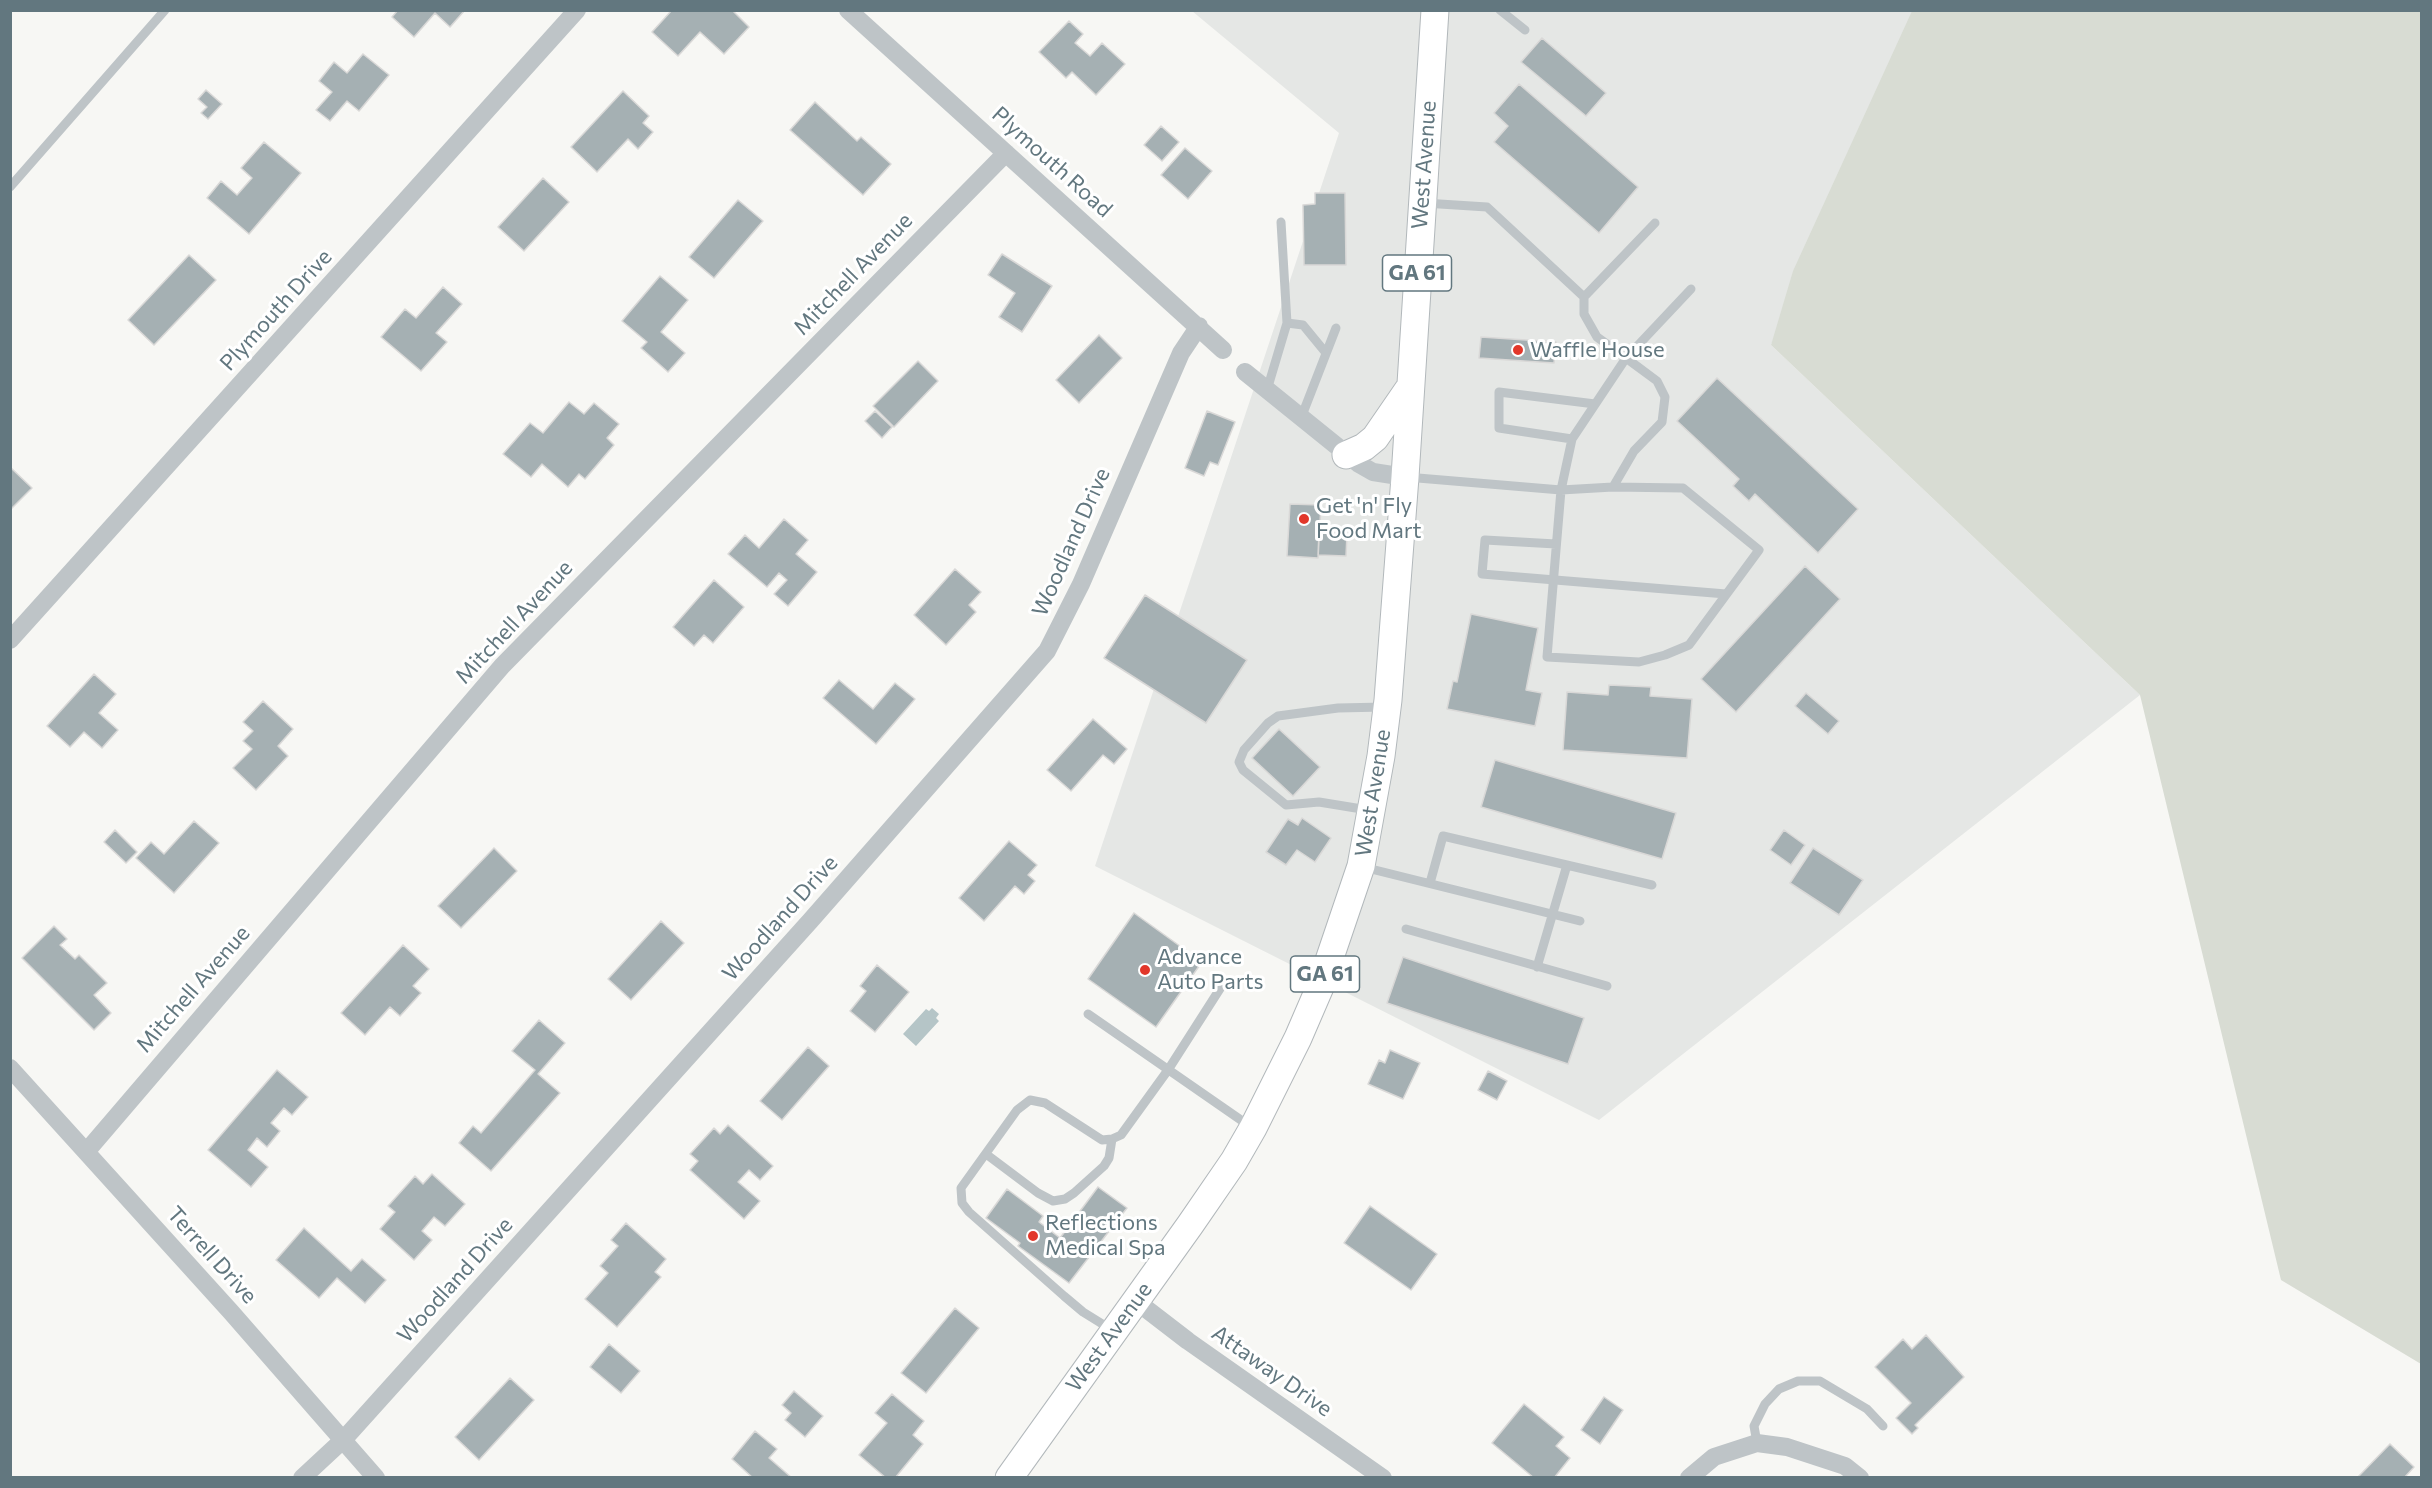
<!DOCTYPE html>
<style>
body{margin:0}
#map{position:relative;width:2432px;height:1488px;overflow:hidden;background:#f7f7f4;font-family:Commissioner,sans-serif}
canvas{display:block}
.frame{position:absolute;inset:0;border:12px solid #62777f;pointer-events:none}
</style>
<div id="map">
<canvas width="2432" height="1488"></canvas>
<div class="frame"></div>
</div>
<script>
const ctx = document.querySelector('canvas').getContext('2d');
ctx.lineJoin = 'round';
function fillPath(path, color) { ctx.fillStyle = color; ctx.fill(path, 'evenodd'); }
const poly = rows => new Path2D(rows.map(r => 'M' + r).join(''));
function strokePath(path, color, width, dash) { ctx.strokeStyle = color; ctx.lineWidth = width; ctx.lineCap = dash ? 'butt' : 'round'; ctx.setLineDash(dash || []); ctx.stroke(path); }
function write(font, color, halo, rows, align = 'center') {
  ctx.font = font + ' Commissioner,sans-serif'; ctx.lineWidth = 6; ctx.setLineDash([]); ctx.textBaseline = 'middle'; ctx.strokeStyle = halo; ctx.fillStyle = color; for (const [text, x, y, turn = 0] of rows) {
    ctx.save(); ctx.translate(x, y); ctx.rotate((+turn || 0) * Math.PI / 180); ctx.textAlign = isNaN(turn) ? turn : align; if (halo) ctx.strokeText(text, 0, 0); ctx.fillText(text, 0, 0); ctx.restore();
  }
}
fillPath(poly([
 [1192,11,1913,11,1771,345,2140,695,1599,1120,1095,866,1339,133]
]), '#e5e7e5');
fillPath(poly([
 [1912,11,2421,11,2421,1364,2281,1280,2140,695,1771,345,1793,271]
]), '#d8dcd3');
fillPath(poly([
 [932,1008,939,1014,936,1018,939,1021,916,1046,903,1034,926,1009,929,1011]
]), '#b5c5c7');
const building = poly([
 [398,10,465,10,450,27,435,13,414,37,392,17,398,10],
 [672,10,732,10,749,27,724,54,700,32,678,56,652,32,672,10],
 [1069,21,1083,34,1075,43,1090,56,1102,43,1125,64,1096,95,1072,72,1066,78,1039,52,1069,21],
 [1542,38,1606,93,1586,116,1521,62,1542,38],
 [363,54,389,75,359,111,347,101,330,121,316,110,332,92,319,81,334,62,347,73,363,54],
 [1519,84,1638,187,1599,233,1494,142,1508,126,1494,113,1519,84],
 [206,90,222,104,208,119,201,113,207,107,198,99,206,90],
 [623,91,649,116,643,123,653,132,638,149,628,139,597,172,571,147,623,91],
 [815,102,857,141,861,137,891,164,863,195,790,130,815,102],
 [1161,126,1179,142,1162,161,1144,145,1161,126],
 [264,142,301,173,249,234,207,198,221,181,237,195,252,178,241,168,264,142],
 [1185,148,1212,171,1188,199,1161,175,1185,148],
 [543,178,569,202,524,251,498,227,543,178],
 [1315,193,1345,193,1346,265,1304,265,1303,205,1315,204,1315,193],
 [738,200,763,221,714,278,689,257,738,200],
 [1002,254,1052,286,1022,332,999,317,1015,293,988,275,1002,254],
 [189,255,216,280,154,345,128,320,189,255],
 [660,276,688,300,661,332,685,353,668,372,641,348,647,342,622,321,660,276],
 [443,287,462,304,436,333,447,342,421,371,381,337,405,309,416,318,443,287],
 [1099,335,1122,358,1079,403,1056,380,1099,335],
 [1481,337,1556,342,1554,363,1479,358,1481,337],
 [918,361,938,381,894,427,873,406,918,361],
 [1717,378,1858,509,1818,553,1755,494,1749,501,1733,486,1739,479,1677,421,1717,378],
 [569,402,584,414,594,403,619,424,607,438,614,445,585,479,579,474,568,487,542,464,531,477,503,454,530,423,543,433,569,402],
 [875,411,892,427,882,438,865,421,875,411],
 [1207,411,1235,422,1218,465,1210,462,1204,476,1185,468,1207,411],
 [10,467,32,488,10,510,10,467],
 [1290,504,1321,505,1318,558,1287,556,1290,504],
 [784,519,808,540,796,554,817,572,788,606,774,594,787,580,779,573,767,587,728,554,745,535,759,548,784,519],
 [1319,533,1347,534,1346,556,1318,555,1319,533],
 [1805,566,1840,599,1736,712,1701,679,1805,566],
 [955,569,981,592,969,605,976,612,946,645,914,615,955,569],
 [714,580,744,607,713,643,704,635,694,646,673,627,714,580],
 [1145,595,1247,660,1206,723,1104,658,1145,595],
 [1471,614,1538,628,1526,690,1542,693,1535,726,1447,709,1453,681,1457,682,1471,614],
 [94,674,116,694,99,713,118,730,102,748,84,732,70,747,47,726,94,674],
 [839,680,873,709,895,683,915,699,876,744,823,698,839,680],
 [1609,685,1651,687,1650,696,1692,699,1687,758,1563,750,1567,692,1608,695,1609,685],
 [1806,693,1839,721,1828,734,1795,706,1806,693],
 [263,701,293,729,278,746,288,756,256,790,233,768,252,749,243,741,253,731,243,722,263,701],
 [1093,719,1127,749,1114,764,1103,755,1071,791,1047,770,1093,719],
 [1279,729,1320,767,1293,796,1252,758,1279,729],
 [1495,760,1676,813,1662,859,1481,807,1495,760],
 [1302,818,1331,838,1315,862,1297,850,1286,865,1266,852,1288,819,1298,825,1302,818],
 [194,821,219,843,174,893,136,858,151,842,164,854,194,821],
 [115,830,137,852,126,863,104,842,115,830],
 [1784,830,1805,845,1791,865,1770,850,1784,830],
 [1009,841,1037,865,1028,875,1035,881,1024,894,1015,886,984,921,959,898,1009,841],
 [494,848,517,871,461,928,438,906,494,848],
 [1813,848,1863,880,1839,915,1790,883,1813,848],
 [1134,913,1202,962,1156,1027,1088,979,1134,913],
 [661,921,684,943,631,1000,608,979,661,921],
 [54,926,67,939,60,945,75,959,79,955,107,983,94,995,111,1013,94,1030,22,958,54,926],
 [403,945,429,969,413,986,421,993,400,1016,390,1007,365,1035,341,1013,403,945],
 [1403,957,1584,1018,1568,1064,1387,1003,1403,957],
 [877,965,909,992,875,1032,850,1011,866,991,860,986,877,965],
 [539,1020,565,1043,538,1074,560,1093,491,1171,459,1143,473,1126,481,1133,535,1070,512,1051,539,1020],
 [808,1047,829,1066,782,1120,760,1101,808,1047],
 [1390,1050,1420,1063,1403,1099,1368,1084,1379,1060,1385,1063,1390,1050],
 [277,1070,308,1097,292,1115,284,1108,271,1123,280,1131,267,1147,257,1138,248,1150,268,1167,251,1187,208,1150,277,1070],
 [1488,1071,1507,1081,1497,1100,1478,1090,1488,1071],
 [728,1125,773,1166,760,1180,749,1170,738,1182,760,1201,744,1219,690,1170,698,1161,690,1154,714,1128,720,1134,728,1125],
 [432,1174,465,1204,445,1226,434,1217,422,1231,432,1240,414,1260,380,1229,395,1212,388,1206,415,1176,423,1184,432,1174],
 [1098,1187,1127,1208,1069,1283,1018,1246,1020,1243,986,1218,1007,1189,1043,1216,1039,1222,1060,1238,1098,1187],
 [1370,1206,1437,1254,1411,1290,1344,1243,1370,1206],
 [626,1223,666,1259,655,1272,661,1277,617,1327,585,1299,608,1273,600,1266,618,1246,611,1240,626,1223],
 [304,1228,351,1271,362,1259,386,1280,365,1303,337,1278,319,1298,276,1260,304,1228],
 [955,1308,979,1328,926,1393,901,1373,955,1308],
 [1926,1335,1964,1377,1915,1425,1918,1428,1912,1434,1896,1418,1911,1403,1875,1367,1903,1339,1912,1349,1926,1335],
 [609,1344,640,1371,621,1393,590,1367,609,1344],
 [510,1378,534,1400,479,1460,455,1437,510,1378],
 [794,1391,823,1416,805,1437,785,1420,791,1413,782,1405,794,1391],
 [892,1394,924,1421,913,1435,923,1444,895,1478,886,1478,859,1455,887,1423,875,1413,892,1394],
 [1604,1397,1623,1410,1600,1444,1581,1430,1604,1397],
 [1524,1404,1564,1437,1556,1446,1570,1458,1554,1478,1534,1478,1492,1443,1524,1404],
 [755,1431,777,1449,769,1458,792,1478,753,1478,732,1459,755,1431],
 [2390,1444,2414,1467,2404,1478,2357,1478,2390,1444]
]);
fillPath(building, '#a5b0b3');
strokePath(building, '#d9d8d7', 1.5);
const primary = poly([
 [1346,455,1364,447,1375,438,1408,390],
 [1009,1478,1190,1225,1234,1161,1253,1128,1298,1038,1320,987,1361,866,1381,756,1388,700,1405,477,1435,10]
]);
strokePath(primary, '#b2b8bb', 29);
strokePath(poly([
 [1500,10,1525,30],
 [10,187,165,10],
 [1424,203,1487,207,1584,297,1584,314,1597,337,1626,358,1657,381,1665,397,1662,422,1634,451,1613,487,1683,488,1759,550,1689,645,1665,655,1639,662,1547,657,1561,490,1572,439,1626,358,1691,289],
 [1584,297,1655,223],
 [1287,323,1303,325,1326,353],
 [1267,390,1287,323,1281,222],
 [1301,418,1336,328],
 [1572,439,1499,428,1499,392,1595,404],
 [1406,477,1561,490,1613,487],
 [1556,544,1485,540,1482,574,1726,594],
 [1368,810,1319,802,1286,805,1243,770,1239,762,1244,750,1268,723,1278,716,1338,708,1384,707],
 [1363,867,1580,921],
 [1430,883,1443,836,1652,885],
 [1406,929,1607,986],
 [1537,967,1567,865],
 [1088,1014,1251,1127],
 [986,1154,1038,1193,1053,1201,1065,1199,1074,1193,1104,1166,1109,1158,1112,1139],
 [1112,1330,1083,1312,1064,1296,969,1212,962,1203,961,1188,1017,1110,1030,1100,1045,1103,1102,1140,1112,1139,1121,1135,1168,1070,1223,984],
 [1757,1443,1754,1426,1765,1404,1779,1389,1798,1381,1820,1381,1867,1409,1883,1426]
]), '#bec4c7', 9);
strokePath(poly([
 [848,10,1223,350],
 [1245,372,1359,464,1373,472,1405,477],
 [10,640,577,10],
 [10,1068,231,1312,376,1478],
 [86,1152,502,666,1006,153],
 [1136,1301,1188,1341,1383,1478],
 [302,1478,344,1439,811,920,1047,651,1081,584,1181,353,1199,326],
 [1689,1478,1714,1457,1757,1443,1787,1447,1845,1466,1860,1478]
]), '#bec4c7', 18);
strokePath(primary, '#fff', 27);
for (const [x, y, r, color] of [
 [1518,350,6,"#e2372a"],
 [1304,519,6,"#e2372a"],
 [1145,970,6,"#e2372a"],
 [1033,1236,6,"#e2372a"]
]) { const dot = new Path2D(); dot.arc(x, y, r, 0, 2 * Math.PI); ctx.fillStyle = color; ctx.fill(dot); strokePath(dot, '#fff', 2); }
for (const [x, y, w] of [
 [1417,273,69],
 [1325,974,69]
]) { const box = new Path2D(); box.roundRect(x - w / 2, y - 18, w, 36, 4.5); ctx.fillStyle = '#fff'; ctx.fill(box); strokePath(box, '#62777f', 1.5); }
write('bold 21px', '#62777f', null, [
 ["GA 61",1417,273],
 ["GA 61",1325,974]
]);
write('22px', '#62777f', '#fff', [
 ["Plymouth Road",1052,162,42],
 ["West Avenue",1424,165,-86],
 ["Mitchell Avenue",853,274,-46],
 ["Plymouth Drive",276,310,-48],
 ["Woodland Drive",1071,542,-66],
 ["Mitchell Avenue",514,622,-47],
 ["West Avenue",1373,793,-81],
 ["Woodland Drive",780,918,-48],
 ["Mitchell Avenue",193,989,-49],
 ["Terrell Drive",212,1255,48],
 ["Woodland Drive",455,1280,-48],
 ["West Avenue",1109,1337,-54],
 ["Attaway Drive",1272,1371,35]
]);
write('22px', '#62777f', '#fff', [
 ["Waffle House",1530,350],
 ["Get 'n' Fly",1316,506],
 ["Food Mart",1316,531],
 ["Advance",1157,957],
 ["Auto Parts",1157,982],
 ["Reflections",1045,1223],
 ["Medical Spa",1045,1248]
], 'left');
</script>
